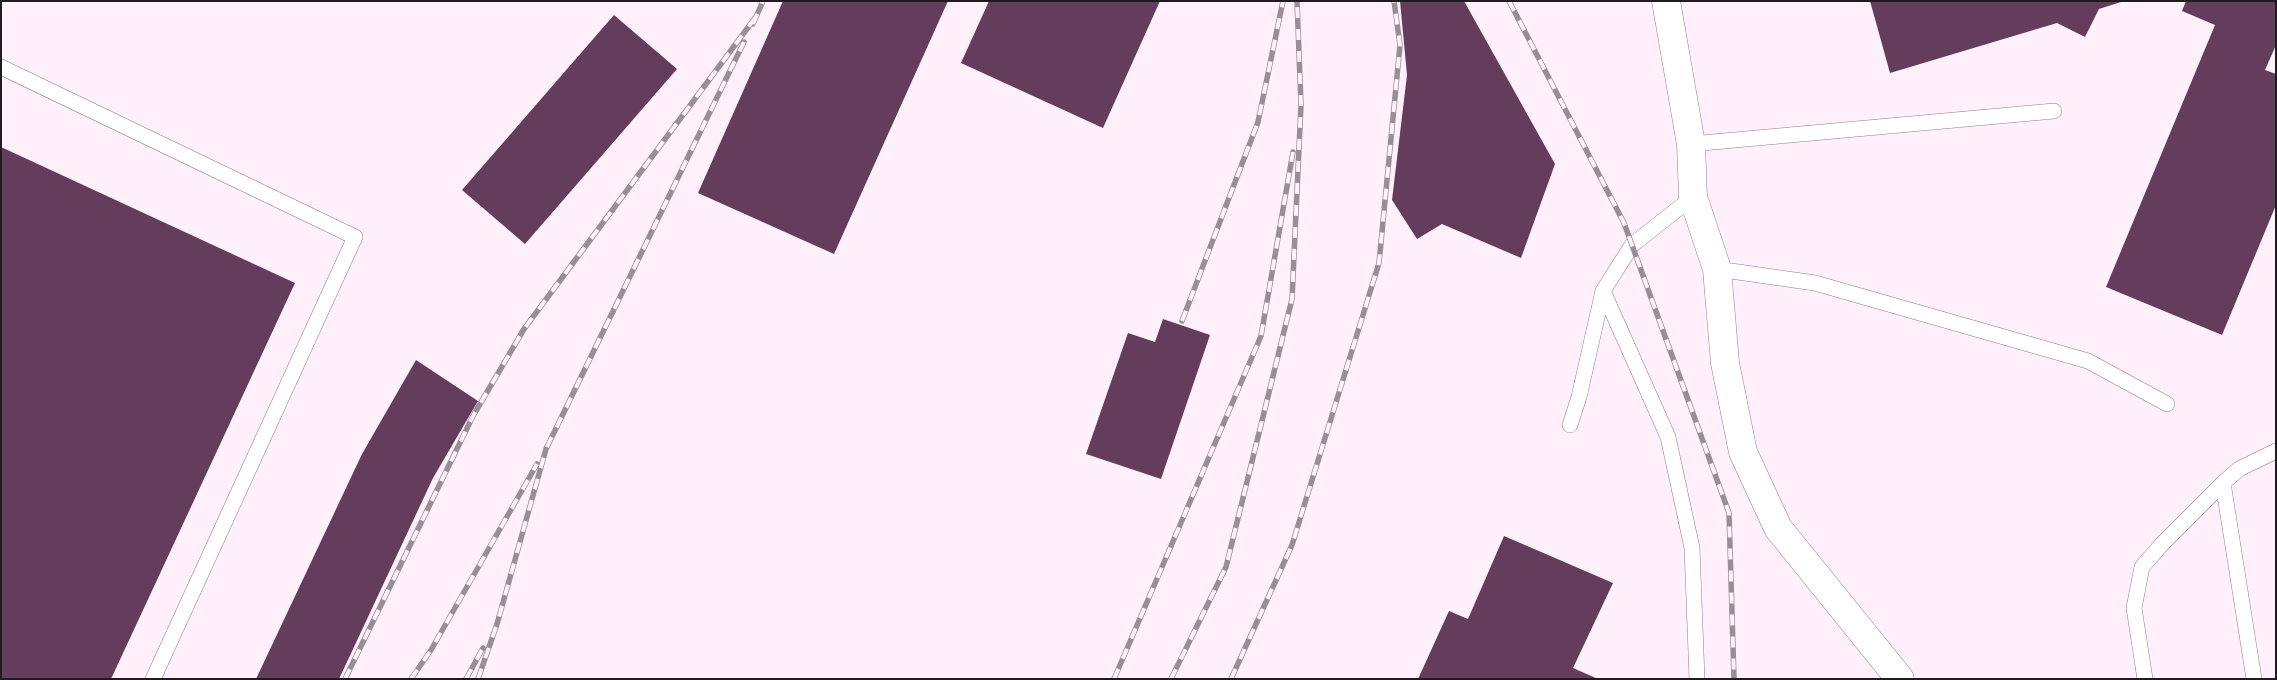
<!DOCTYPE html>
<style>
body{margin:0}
#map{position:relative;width:2277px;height:680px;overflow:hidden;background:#fff0fb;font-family:"Roboto Condensed",sans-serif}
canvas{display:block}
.frame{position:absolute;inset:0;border:2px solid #201b1f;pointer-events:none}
</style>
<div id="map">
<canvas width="2277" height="680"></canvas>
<div class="frame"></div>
</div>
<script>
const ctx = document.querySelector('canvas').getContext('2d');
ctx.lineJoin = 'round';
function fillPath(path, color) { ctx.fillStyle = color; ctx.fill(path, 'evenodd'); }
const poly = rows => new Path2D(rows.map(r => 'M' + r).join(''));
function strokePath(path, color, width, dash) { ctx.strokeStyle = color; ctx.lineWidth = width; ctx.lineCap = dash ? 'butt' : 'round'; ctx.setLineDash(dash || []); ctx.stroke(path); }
fillPath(poly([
 [783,1,948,1,834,254,698,193],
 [989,1,1160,1,1103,128,961,63],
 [1400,1,1464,1,1555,164,1521,258,1442,224,1417,239,1392,200,1407,75],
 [1870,1,2121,1,2121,2,2099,9,2085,37,2057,23,1890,73],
 [2186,1,2276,1,2276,45,2265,70,2276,74,2276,205,2222,335,2106,287,2215,25,2182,11],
 [614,15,677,69,525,244,462,190],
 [1,147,295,283,111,679,1,679],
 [1163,319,1210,335,1161,479,1086,454,1128,333,1155,342],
 [416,360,478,401,433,478,339,679,256,679,362,454],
 [1504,536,1613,583,1573,668,1598,679,1418,679,1449,611,1468,619]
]), '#643d5d');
const service = poly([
 [1,67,355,237,153,679],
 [1691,144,2054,111],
 [1693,197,1632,245,1603,291,1668,437,1692,548,1697,679],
 [1717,269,1815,283,2088,361,2167,404],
 [1570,425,1579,397,1603,291],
 [2145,679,2134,608,2142,567,2162,544,2223,483],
 [2254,679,2223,483,2239,469,2276,451]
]);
const minor = poly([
 [1666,1,1691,144,1693,197,1717,269,1725,363,1743,452,1778,528,1900,679]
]);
strokePath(service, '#8c7f89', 16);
strokePath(minor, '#8c7f89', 29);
strokePath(service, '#fff', 15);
strokePath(minor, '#fff', 28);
const rail = poly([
 [1509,1,1624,223,1729,513,1734,679],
 [753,24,763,1],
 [1182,321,1258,122,1283,1],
 [345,679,473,416,524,329,755,18],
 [411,679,431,650,537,464],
 [466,679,483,648],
 [478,679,497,624,546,449,744,42],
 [1114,679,1261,336,1293,152],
 [1171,679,1226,567,1292,299,1301,105,1297,1],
 [1231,679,1292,545,1379,263,1400,45,1394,1]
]);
strokePath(rail, '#988e95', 5.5);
strokePath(rail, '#fff0fb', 4, [11]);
</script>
